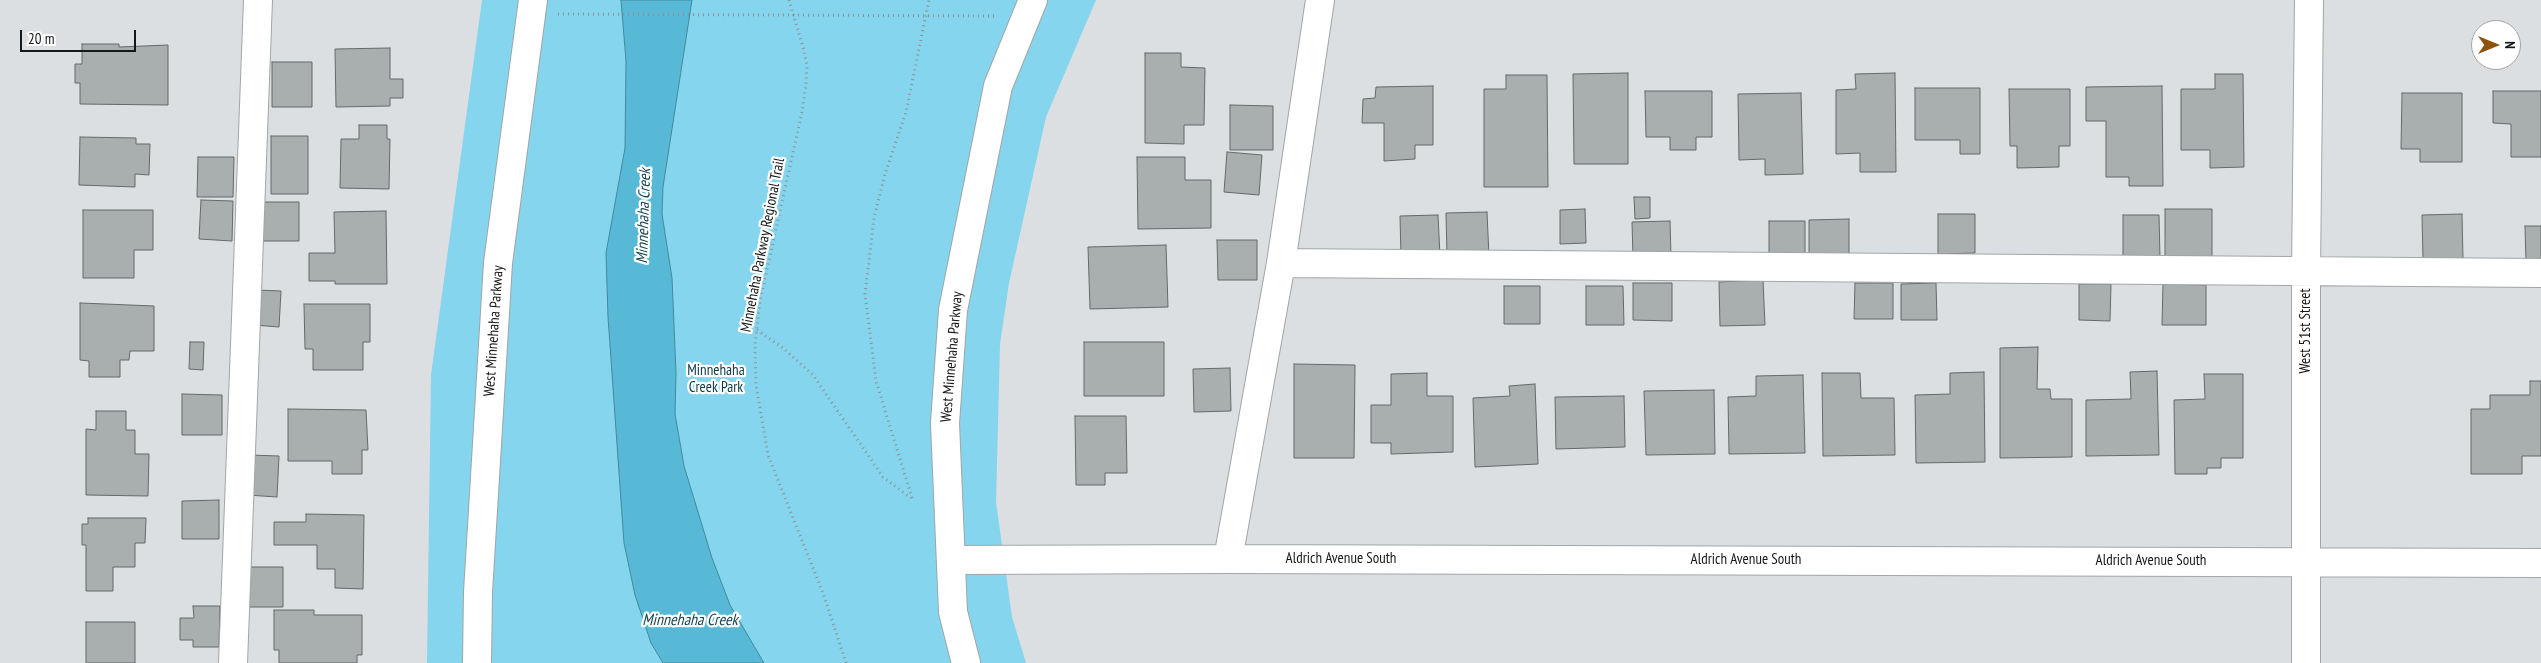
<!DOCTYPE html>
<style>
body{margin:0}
#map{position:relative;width:2541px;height:663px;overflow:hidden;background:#dbdfe1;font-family:"PT Sans Narrow",sans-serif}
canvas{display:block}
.north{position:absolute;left:2471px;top:20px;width:50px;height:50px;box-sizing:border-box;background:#fff;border:1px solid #a2a3a3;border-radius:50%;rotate:90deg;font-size:14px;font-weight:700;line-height:20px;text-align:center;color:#161818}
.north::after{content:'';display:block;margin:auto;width:18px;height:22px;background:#8d530d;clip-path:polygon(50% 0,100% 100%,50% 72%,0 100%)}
.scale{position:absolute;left:20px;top:30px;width:116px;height:22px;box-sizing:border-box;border:2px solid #161818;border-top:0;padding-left:6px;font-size:15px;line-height:18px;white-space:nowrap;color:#161818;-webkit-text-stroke:4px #fff;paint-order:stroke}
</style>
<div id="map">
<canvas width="2541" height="663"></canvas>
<div class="north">N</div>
<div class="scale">20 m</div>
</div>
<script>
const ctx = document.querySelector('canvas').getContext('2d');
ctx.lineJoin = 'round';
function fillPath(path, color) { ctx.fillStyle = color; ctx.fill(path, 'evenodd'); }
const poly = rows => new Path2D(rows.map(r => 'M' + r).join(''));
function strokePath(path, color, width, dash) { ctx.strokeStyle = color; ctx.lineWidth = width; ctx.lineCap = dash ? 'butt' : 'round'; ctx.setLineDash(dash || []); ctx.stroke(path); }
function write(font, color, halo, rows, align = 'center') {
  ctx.font = font + ' "PT Sans Narrow",sans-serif'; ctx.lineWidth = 4.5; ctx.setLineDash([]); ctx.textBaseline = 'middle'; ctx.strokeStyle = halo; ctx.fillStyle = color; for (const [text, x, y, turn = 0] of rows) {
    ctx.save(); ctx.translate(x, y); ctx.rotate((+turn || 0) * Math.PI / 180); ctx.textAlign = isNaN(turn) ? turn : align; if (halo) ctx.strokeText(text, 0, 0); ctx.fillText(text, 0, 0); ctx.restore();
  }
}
fillPath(poly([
 [482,0,1096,0,1046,117,1009,283,1000,344,996,502,1012,617,1026,663,427,663,431,375]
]), '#84d5ed');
const water = poly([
 [621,0,692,0,663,187,662,214,672,278,676,373,675,414,684,466,712,558,730,605,764,663,663,663,651,643,635,595,624,543,608,317,606,253,625,148,626,61,621,0]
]);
fillPath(water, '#57b9d5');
strokePath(water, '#44899c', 1);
const building = poly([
 [82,44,119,44,119,47,168,45,168,105,80,104,80,83,75,83,75,64,82,64,82,44],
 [390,48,390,79,403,79,403,98,390,98,390,106,336,107,335,49,390,48],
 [1145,53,1181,53,1181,67,1205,68,1204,125,1184,125,1184,144,1145,143,1145,53],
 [272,62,312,62,312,107,272,107,272,62],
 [1628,73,1628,164,1574,164,1573,74,1628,73],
 [1895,73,1896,172,1860,172,1860,153,1836,154,1836,90,1856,89,1855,74,1895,73],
 [2215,74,2243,74,2244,167,2210,168,2210,150,2181,150,2181,89,2215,89,2215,74],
 [1506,75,1547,75,1548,187,1484,187,1484,89,1506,89,1506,75],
 [1433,86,1433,145,1415,145,1415,159,1384,161,1384,123,1362,123,1363,99,1375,98,1376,87,1433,86],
 [2162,86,2163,186,2129,186,2129,177,2106,177,2106,121,2086,121,2086,87,2162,86],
 [1915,88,1980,88,1980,154,1960,154,1960,140,1915,140,1915,88],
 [2009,89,2070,89,2070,146,2059,146,2059,167,2017,168,2017,146,2010,146,2009,89],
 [1645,91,1712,91,1712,137,1696,137,1696,150,1670,150,1670,137,1646,137,1645,91],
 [2493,91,2541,91,2541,157,2511,157,2511,124,2493,123,2493,91],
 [1801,93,1803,174,1765,175,1765,159,1739,160,1738,94,1801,93],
 [2402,93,2462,93,2462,162,2420,162,2420,149,2401,149,2402,93],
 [1230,105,1273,106,1273,150,1230,150,1230,105],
 [359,125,387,125,387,139,390,139,389,189,340,188,341,139,359,139,359,125],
 [271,136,308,136,308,194,271,194,271,136],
 [80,137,136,138,136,144,150,144,149,175,135,174,135,187,79,185,80,137],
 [1227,152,1262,155,1259,195,1224,192,1227,152],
 [198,157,234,157,233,197,197,197,198,157],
 [1137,157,1185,157,1185,180,1211,180,1211,228,1138,229,1137,157],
 [1634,197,1650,197,1650,218,1635,219,1634,197],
 [201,200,233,201,232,241,199,239,201,200],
 [261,202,299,202,299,241,261,241,261,202],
 [1585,209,1586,243,1560,244,1560,210,1585,209],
 [2165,209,2212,209,2212,258,2165,258,2165,209],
 [83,210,153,210,153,250,134,250,134,278,83,278,83,210],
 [386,211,387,284,335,284,335,281,309,281,309,253,335,253,334,212,386,211],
 [1487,212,1489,256,1447,257,1446,213,1487,212],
 [1938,214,1975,214,1975,253,1938,254,1938,214],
 [2462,214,2463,259,2423,260,2422,215,2462,214],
 [1438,215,1440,256,1401,257,1400,216,1438,215],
 [2123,215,2159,215,2160,258,2123,258,2123,215],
 [1849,219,1849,258,1809,258,1809,220,1849,219],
 [1670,221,1671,257,1633,258,1632,222,1670,221],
 [1769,221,1805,221,1805,257,1769,258,1769,221],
 [2525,226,2541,226,2541,263,2526,263,2525,226],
 [1217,240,1257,240,1257,280,1218,280,1217,240],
 [1166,245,1168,307,1090,309,1088,247,1166,245],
 [1763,280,1765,325,1720,326,1719,282,1763,280],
 [1633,283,1672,283,1672,321,1633,320,1633,283],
 [1855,283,1893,283,1893,319,1854,319,1855,283],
 [1936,283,1937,320,1901,320,1901,284,1936,283],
 [2079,284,2111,284,2110,321,2079,320,2079,284],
 [2163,284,2206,285,2206,325,2162,325,2163,284],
 [1504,286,1540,286,1540,324,1504,324,1504,286],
 [1586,286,1623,286,1624,325,1586,325,1586,286],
 [256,290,281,291,279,327,254,325,256,290],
 [80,303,154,306,154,351,130,351,129,360,120,360,120,377,89,377,89,361,80,360,80,303],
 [304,304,370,304,370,342,363,342,363,370,313,370,313,349,305,349,304,304],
 [190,342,204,342,203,370,189,369,190,342],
 [1084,342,1164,342,1164,396,1084,396,1084,342],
 [2038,347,2037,389,2050,389,2051,399,2072,399,2072,457,2000,458,2000,348,2038,347],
 [1294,364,1355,365,1354,458,1294,458,1294,364],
 [1230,368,1231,411,1194,412,1193,369,1230,368],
 [2157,371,2159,455,2086,456,2086,400,2131,399,2130,372,2157,371],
 [1984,372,1985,462,1916,463,1915,395,1950,394,1950,373,1984,372],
 [1427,373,1427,396,1453,396,1453,452,1391,454,1391,443,1371,443,1371,405,1391,405,1391,374,1427,373],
 [1822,373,1860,373,1861,398,1894,398,1895,455,1823,456,1822,373],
 [2204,374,2243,374,2243,458,2221,458,2221,468,2207,468,2207,474,2175,474,2174,400,2205,399,2204,374],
 [1803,375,1805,453,1729,454,1728,397,1756,396,1756,376,1803,375],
 [2530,381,2541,381,2541,456,2522,456,2522,474,2471,474,2471,409,2490,409,2490,395,2530,395,2530,381],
 [1535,384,1538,464,1475,467,1473,398,1510,396,1509,386,1535,384],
 [1714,390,1715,454,1646,455,1644,391,1714,390],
 [182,394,222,395,222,435,182,435,182,394],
 [1624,396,1625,447,1556,449,1555,397,1624,396],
 [288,409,366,410,368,450,362,450,362,474,332,474,332,461,288,461,288,409],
 [96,411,126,411,126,430,135,430,135,454,149,454,148,496,86,495,86,429,96,430,96,411],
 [1075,416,1126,416,1127,473,1105,473,1105,485,1076,485,1075,416],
 [249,455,279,456,277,497,247,495,249,455],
 [219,500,219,539,182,539,182,501,219,500],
 [306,514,364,515,363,589,335,588,335,569,317,569,317,545,274,545,274,522,306,522,306,514],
 [88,518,146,518,145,543,135,543,135,567,113,567,113,591,86,591,86,545,82,545,82,524,88,524,88,518],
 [246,567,283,567,283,607,246,607,246,567],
 [193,606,220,606,219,647,193,647,193,640,180,640,180,618,194,618,193,606],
 [274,610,314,610,314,615,362,615,362,655,357,655,357,663,279,663,279,650,274,650,274,610],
 [86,622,135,622,135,663,86,663,86,622]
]);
fillPath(building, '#a9aeaf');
strokePath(building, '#65696a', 1);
const minor = poly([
 [1281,263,2541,273],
 [1228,559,1281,263,1320,0],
 [951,560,1228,559,2541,563],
 [233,663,258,0],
 [477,663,478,592,498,263,533,0],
 [966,663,953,612,945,423,953,310,998,86,1033,0],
 [2306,663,2306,272,2309,0]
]);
strokePath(minor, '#a1a6a7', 30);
strokePath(poly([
 [789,0,803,47,807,65,806,85,802,112,760,301,755,344,756,385,768,455,823,593,846,663],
 [757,330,783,348,813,375,883,477,911,498],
 [912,498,876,381,865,294,874,218,885,174,906,112,929,0]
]), '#8e9293', 3, [1, 4]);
strokePath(minor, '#fff', 28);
strokePath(poly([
 [558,14,997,16]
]), '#8e9293', 3, [1, 4]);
write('15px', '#161818', '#fff', [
 ["Minnehaha Parkway Regional Trail",763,245,-79],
 ["West Minnehaha Parkway",494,331,-86],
 ["West 51st Street",2306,331,-90],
 ["West Minnehaha Parkway",952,357,-85],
 ["Aldrich Avenue South",1341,559],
 ["Aldrich Avenue South",1746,560],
 ["Aldrich Avenue South",2151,561]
]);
write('15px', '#0c3a46', '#fff', [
 ["Minnehaha",716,371],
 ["Creek Park",716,388]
]);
write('italic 16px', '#1a4652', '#fff', [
 ["Minnehaha Creek",644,216,-88],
 ["Minnehaha Creek",690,620]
]);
</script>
